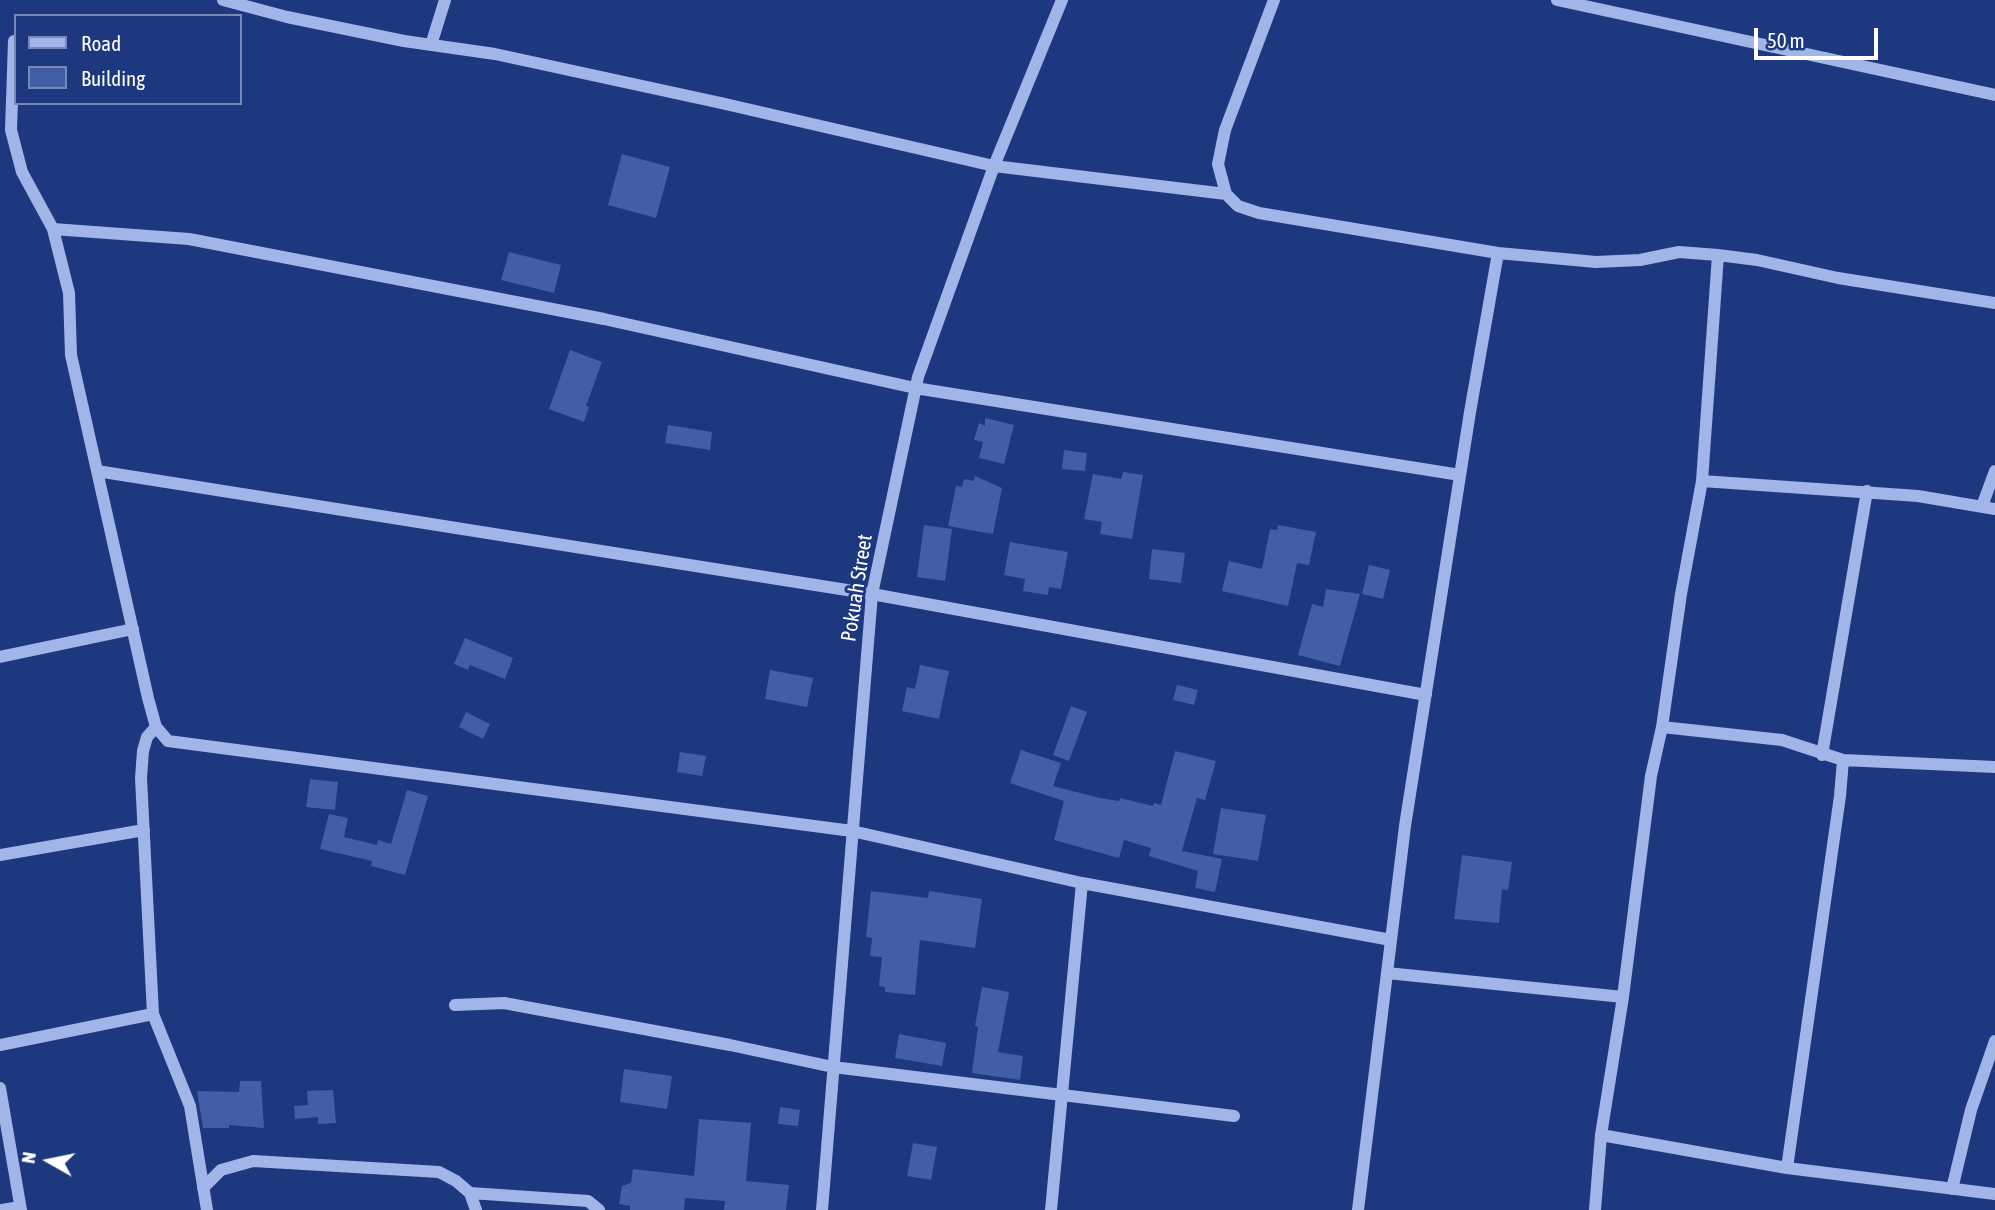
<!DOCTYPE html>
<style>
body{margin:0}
#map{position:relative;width:1995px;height:1210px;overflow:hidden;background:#1d387f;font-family:"Asap Condensed",sans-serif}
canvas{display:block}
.legend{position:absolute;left:14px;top:14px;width:228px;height:91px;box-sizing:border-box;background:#1d387f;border:2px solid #7788b2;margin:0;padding:9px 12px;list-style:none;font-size:21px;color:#fff}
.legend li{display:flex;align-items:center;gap:14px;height:35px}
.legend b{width:35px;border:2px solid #7788b2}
.north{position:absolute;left:14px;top:1126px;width:70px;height:70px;-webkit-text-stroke:5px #1d387f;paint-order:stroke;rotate:279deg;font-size:19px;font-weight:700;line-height:28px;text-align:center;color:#fff}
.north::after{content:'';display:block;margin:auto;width:24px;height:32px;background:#fff;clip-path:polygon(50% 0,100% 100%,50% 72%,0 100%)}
.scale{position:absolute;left:1754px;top:28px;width:124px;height:32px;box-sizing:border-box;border:4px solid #fff;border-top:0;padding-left:9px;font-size:21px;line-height:24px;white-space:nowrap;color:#fff;-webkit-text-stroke:5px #1d387f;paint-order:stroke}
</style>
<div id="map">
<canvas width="1995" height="1210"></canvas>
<ul class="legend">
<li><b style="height:9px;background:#a1b5e9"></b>Road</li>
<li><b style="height:19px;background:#415ea7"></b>Building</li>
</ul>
<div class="north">N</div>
<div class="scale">50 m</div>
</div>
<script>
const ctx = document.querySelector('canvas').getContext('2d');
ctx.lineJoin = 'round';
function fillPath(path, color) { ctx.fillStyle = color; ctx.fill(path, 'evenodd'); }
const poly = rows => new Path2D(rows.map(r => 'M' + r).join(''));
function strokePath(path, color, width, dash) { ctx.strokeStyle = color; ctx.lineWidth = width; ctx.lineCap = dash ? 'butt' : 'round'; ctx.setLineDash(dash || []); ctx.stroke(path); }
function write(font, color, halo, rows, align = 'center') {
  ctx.font = font + ' "Asap Condensed",sans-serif'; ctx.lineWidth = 6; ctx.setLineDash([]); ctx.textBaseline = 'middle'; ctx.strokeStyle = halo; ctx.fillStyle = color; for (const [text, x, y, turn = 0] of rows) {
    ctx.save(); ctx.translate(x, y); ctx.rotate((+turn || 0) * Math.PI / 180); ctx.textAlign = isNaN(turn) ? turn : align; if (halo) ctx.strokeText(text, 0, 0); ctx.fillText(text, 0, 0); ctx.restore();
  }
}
fillPath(poly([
 [622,154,670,167,656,218,608,205],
 [509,252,561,265,554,293,501,280],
 [570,350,602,362,586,406,589,407,584,422,549,409],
 [985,418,1014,425,1004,464,979,458,983,442,974,440,979,423,985,426],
 [668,425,712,432,710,450,665,443],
 [1064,450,1087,453,1085,471,1062,469],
 [1123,472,1143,475,1132,539,1100,534,1102,522,1084,519,1093,474,1121,479],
 [975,476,1002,488,993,534,948,526,956,486,962,487,964,479,974,481],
 [924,525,952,529,945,581,917,577],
 [1278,525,1316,532,1309,565,1297,563,1288,606,1222,591,1229,561,1262,569,1270,529,1277,530],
 [1010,542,1068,552,1061,589,1049,587,1048,595,1023,591,1025,579,1004,575],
 [1152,549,1185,553,1181,583,1149,579],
 [1369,565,1390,570,1383,599,1362,594],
 [1326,589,1360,594,1340,666,1298,655,1312,604,1323,607],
 [465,638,513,658,505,679,470,665,468,670,454,664],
 [920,665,949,671,939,719,902,711,907,687,915,689],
 [770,670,813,678,807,707,765,699],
 [1177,685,1198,690,1194,705,1173,700],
 [1071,706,1087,712,1069,761,1053,755],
 [466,712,490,724,483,739,459,727],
 [1021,750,1061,763,1053,786,1100,798,1119,801,1120,798,1153,806,1154,803,1161,805,1175,751,1216,761,1205,800,1197,798,1182,851,1222,859,1215,892,1195,888,1198,871,1149,856,1151,848,1124,840,1119,858,1054,840,1064,801,1010,783],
 [680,752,706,756,702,776,677,772],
 [310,779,338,782,335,810,306,807],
 [407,790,428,796,405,875,371,866,372,861,320,849,329,814,348,818,344,837,377,845,378,840,391,844],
 [1221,808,1266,815,1258,861,1213,854],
 [1462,855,1512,862,1508,890,1502,889,1499,923,1454,919],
 [871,891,928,898,929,891,982,899,975,948,920,940,915,995,885,992,885,987,879,986,882,957,870,956,872,938,866,937],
 [982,987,1009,992,998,1052,1023,1056,1020,1080,972,1073,978,1027,975,1026],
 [899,1034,946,1043,942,1066,895,1058],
 [624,1069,672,1076,667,1109,620,1102],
 [240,1081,261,1081,264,1128,229,1125,229,1128,203,1128,197,1091,239,1092],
 [333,1090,336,1123,318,1124,318,1117,295,1119,294,1106,308,1105,307,1091],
 [780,1107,800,1110,798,1126,778,1124],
 [699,1119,751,1123,746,1181,789,1185,786,1210,724,1210,725,1201,685,1198,684,1210,630,1210,630,1206,619,1204,622,1186,631,1183,633,1169,694,1176],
 [913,1143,937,1147,931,1180,907,1176]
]), '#415ea7');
strokePath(poly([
 [223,0,287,17,404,41,495,54,721,103,994,166,1226,194],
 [1274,0,1225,130,1218,164,1226,194,1238,206,1259,213,1498,253,1596,262,1640,260,1679,252,1718,255,1757,260,1838,278,1995,303],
 [1557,0,1995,95],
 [14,41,11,130,22,172,53,229,69,293,71,355,148,698,156,727,168,741,852,831,1082,883,1391,940],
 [431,45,445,0],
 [53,229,189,239,604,319,915,388,1460,475],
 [97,471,872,594,1426,695],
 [1702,481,1918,496,1995,509],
 [1982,506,1995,471],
 [0,657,133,629],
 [156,727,147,737,143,751,141,778,153,1014,190,1106,207,1210],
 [1662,727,1782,740,1843,760,1840,796,1787,1168],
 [1822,755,1867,491],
 [1843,760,1995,767],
 [0,855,144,830],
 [1387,973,1623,997],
 [455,1005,504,1003,730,1045,833,1067,1234,1116],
 [0,1045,153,1014],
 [0,1088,21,1210],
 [1601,1135,1787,1168,1995,1194],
 [203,1188,221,1170,253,1161,439,1172,456,1181,470,1193,476,1210],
 [1952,1189,1971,1110,1995,1041],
 [470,1193,588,1201,599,1210],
 [2,1210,20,1207],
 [822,1210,872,594,918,377,994,166,1062,0],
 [1051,1210,1082,883],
 [1358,1210,1405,826,1470,412,1498,253],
 [1595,1210,1601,1135,1623,997,1651,776,1662,727,1681,594,1702,481,1718,255]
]), '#a1b5e9', 12);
write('21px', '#fff', '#1d387f', [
 ["Pokuah Street",857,588,-81]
]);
</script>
